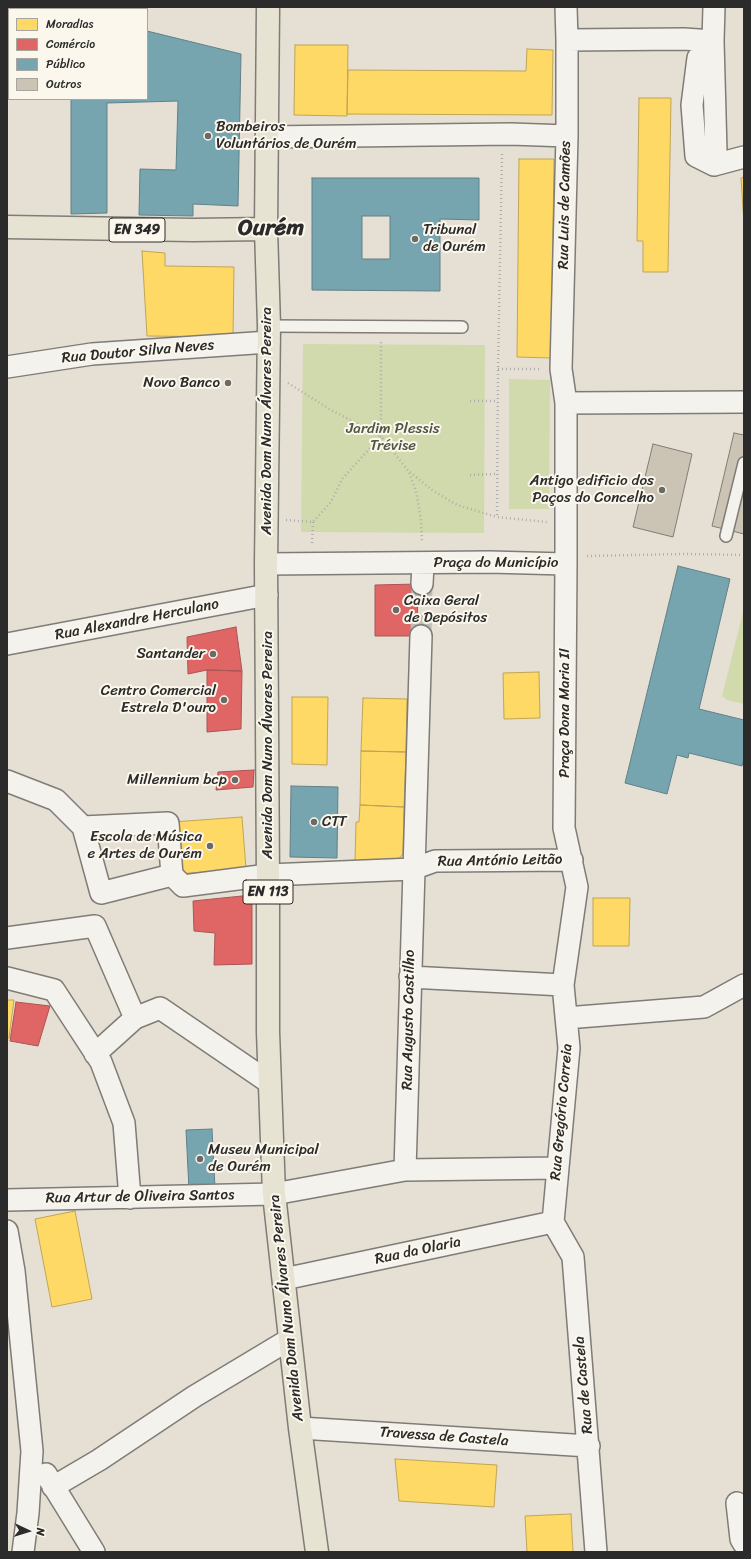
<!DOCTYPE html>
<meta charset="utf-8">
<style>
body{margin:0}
#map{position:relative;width:751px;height:1559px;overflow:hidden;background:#e6e0d4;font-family:Sriracha,sans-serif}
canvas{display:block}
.frame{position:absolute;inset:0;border:8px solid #2b2b2b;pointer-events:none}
.legend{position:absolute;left:8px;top:8px;width:140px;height:92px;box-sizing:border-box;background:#fbf7ec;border:1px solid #a8a59f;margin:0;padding:5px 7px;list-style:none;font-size:12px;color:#2b2b2b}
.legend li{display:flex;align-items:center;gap:8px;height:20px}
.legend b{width:20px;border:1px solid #a8a59f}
.north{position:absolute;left:8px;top:1511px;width:40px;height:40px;-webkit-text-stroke:3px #fbf7ec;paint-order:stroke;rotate:94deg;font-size:11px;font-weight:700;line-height:16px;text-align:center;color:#2b2b2b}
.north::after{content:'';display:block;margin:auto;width:14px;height:18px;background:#2b2b2b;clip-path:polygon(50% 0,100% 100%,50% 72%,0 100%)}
</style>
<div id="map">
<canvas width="751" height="1559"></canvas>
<div class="frame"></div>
<ul class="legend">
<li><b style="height:11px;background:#ffd966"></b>Moradias</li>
<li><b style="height:11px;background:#e06666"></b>Comércio</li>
<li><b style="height:11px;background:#76a5af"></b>Público</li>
<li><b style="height:11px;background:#cbc4b5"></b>Outros</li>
</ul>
<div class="north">N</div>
</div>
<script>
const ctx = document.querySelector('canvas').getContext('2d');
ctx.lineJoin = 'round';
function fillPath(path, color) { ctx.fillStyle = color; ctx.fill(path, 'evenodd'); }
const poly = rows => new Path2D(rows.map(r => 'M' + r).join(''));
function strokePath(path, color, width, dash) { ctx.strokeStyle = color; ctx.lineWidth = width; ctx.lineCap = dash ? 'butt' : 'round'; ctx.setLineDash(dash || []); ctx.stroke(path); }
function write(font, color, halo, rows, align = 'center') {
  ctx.font = font + ' Sriracha,sans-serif'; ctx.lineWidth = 4; ctx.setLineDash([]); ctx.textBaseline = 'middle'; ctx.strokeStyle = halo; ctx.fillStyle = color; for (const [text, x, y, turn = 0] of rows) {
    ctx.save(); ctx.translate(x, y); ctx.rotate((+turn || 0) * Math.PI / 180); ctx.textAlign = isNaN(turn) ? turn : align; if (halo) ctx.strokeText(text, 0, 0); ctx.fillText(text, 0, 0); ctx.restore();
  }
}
fillPath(poly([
 [303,344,485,345,484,533,301,532],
 [509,379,550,380,549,509,509,509],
 [744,608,744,704,727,700,722,696]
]), '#d1daac');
const homes = poly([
 [295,45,348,45,347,116,294,115,295,45],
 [527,49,553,50,552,115,347,114,348,70,526,71,527,49],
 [639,98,671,98,668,272,643,272,643,241,637,241,639,98],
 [519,159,554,159,551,358,517,357,519,159],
 [744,177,744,224,741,178,744,177],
 [142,251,165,253,165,266,234,267,233,337,147,336,142,251],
 [539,672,540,718,504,719,503,673,539,672],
 [292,697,328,697,327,765,292,764,292,697],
 [363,698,407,699,406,752,361,751,363,698],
 [361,751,406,752,404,807,360,805,361,751],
 [360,805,404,807,403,854,395,863,355,861,356,822,359,822,360,805],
 [242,817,246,869,177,874,173,822,242,817],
 [593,898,630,898,629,946,593,946,593,898],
 [7,1000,14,1000,9,1038,7,1038,7,1000],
 [75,1211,92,1299,52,1307,35,1219,75,1211],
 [395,1459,497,1465,494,1507,399,1501,395,1459],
 [571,1514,573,1552,527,1552,525,1516,571,1514]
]);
fillPath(homes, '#ffd966');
strokePath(homes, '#bfa554', 1);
const shops = poly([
 [418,584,417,636,375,636,375,585,418,584],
 [236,627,242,671,207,670,188,674,187,637,236,627],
 [207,670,242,671,241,729,207,732,207,670],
 [254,770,253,787,216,790,218,772,254,770],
 [252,895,252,964,214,965,215,933,194,931,193,901,252,895],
 [16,1002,50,1006,38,1046,10,1041,16,1002]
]);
fillPath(shops, '#e06666');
strokePath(shops, '#aa5454', 1);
const public = poly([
 [147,31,241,54,238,206,193,204,193,216,139,215,140,169,176,170,178,101,107,103,107,213,71,214,71,99,147,99,147,31],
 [312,178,479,178,479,220,440,219,440,291,312,290,312,178],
 [362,216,390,216,390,259,362,259,362,216],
 [678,566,730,579,699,709,744,720,744,758,742,766,689,753,688,758,677,755,667,794,625,783,678,566],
 [291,786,338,787,337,858,290,857,291,786],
 [212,1129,215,1188,189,1190,186,1130,212,1129]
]);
fillPath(public, '#76a5af');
strokePath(public, '#608087', 1);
const building = poly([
 [734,433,744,435,744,534,712,526,734,433],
 [653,444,692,454,673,537,633,527,653,444]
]);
fillPath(building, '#cbc4b5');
strokePath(building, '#7f7c77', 1);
strokePath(poly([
 [421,636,422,584]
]), '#c1bcb2', 21, [21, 10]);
const lane = poly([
 [269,326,462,327],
 [726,536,744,463]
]);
const street = poly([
 [567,40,684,39,713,41],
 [713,41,698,58,692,105,696,156,714,165],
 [267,137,511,134,567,136],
 [714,165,716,152,713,41,714,7],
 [714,165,744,157],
 [7,367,92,354,269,342],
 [566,403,744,402],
 [266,564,489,562,566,564,566,403,561,369,567,136,567,40,566,7],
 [422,584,423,564],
 [7,644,267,595],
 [7,781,56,800,83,827,101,893,172,875],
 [83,827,168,823,172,875],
 [172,875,183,886,268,875,413,869,435,861,572,860],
 [7,938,95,926,135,1018,95,1054],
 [410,977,563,985],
 [7,978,54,990,101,1062,124,1123,130,1198],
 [135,1018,160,1008,270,1083],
 [566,1018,704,1007,744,985],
 [405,1170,421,636],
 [7,1200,274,1194,405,1170,558,1168],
 [553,1222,569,1048,563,985,577,887,564,828,566,564],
 [553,1222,573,1257,596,1552],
 [7,1231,14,1271,32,1451,28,1513,23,1552],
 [284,1279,553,1222],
 [300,1428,589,1446],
 [46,1474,94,1552],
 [53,1487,99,1460,195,1396,290,1339],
 [737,1503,741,1539,744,1544]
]);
const primary = poly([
 [268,7,266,229,269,326,266,564,268,882,268,1032,274,1194,300,1428,317,1552],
 [7,227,193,230,266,229]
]);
strokePath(lane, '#7f7c77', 14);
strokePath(street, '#7f7c77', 24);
strokePath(primary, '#7f7c77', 25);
strokePath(poly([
 [502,154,498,369,497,517,547,522],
 [498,369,541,369],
 [288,383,331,410,381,436,381,342],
 [470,401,498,401],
 [410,472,432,490,457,505,497,517],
 [470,475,497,474],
 [286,520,313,522,331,502,342,479,381,436,409,472,416,491,421,520,422,543],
 [312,543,313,522],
 [587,556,685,554,744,555]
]), '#afadaa', 2.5, [1, 3]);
strokePath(lane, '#f4f2ed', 11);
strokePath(street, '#f4f2ed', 21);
strokePath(primary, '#e7e3d3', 22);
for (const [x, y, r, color] of [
 [208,136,4,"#6c6a66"],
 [415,239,4,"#6c6a66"],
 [228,383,4,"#6c6a66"],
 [662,490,4,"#6c6a66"],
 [396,610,4,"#6c6a66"],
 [213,654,4,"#6c6a66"],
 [224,700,4,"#6c6a66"],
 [235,780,4,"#6c6a66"],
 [314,822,4,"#6c6a66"],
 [210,846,4,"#6c6a66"],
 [200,1159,4,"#6c6a66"]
]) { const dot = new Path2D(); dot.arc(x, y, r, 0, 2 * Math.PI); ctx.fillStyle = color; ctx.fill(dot); strokePath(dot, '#fbf7ec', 1.5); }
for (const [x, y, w] of [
 [137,230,56],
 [268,892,50]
]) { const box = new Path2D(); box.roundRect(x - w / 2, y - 12, w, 24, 3); ctx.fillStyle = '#fbf7ec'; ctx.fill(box); strokePath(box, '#2b2b2b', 1); }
write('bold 14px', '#2b2b2b', null, [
 ["EN 349",137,230],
 ["EN 113",268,892]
]);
write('15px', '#2b2b2b', '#fbf7ec', [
 ["Bombeiros",216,127,"left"],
 ["Voluntários de Ourém",216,144,"left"],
 ["Tribunal",423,230,"left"],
 ["de Ourém",423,247,"left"],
 ["Novo Banco",220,383],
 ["Antigo edificio dos",654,481],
 ["Paços do Concelho",654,498],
 ["Caixa Geral",404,601,"left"],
 ["de Depósitos",404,618,"left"],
 ["Santander",205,654],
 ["Centro Comercial",216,691],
 ["Estrela D'ouro",216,708],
 ["Millennium bcp",227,780],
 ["CTT",322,822,"left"],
 ["Escola de Música",202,837],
 ["e Artes de Ourém",202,854],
 ["Museu Municipal",208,1150,"left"],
 ["de Ourém",208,1167,"left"]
], 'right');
write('15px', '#2b2b2b', '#fbf7ec', [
 ["Rua Luis de Camões",565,205,-89],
 ["Rua Doutor Silva Neves",138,352,-5],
 ["Avenida Dom Nuno Álvares Pereira",267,421,-90],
 ["Praça do Município",496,563],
 ["Rua Alexandre Herculano",137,620,-11],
 ["Praça Dona Maria II",565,713,-90],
 ["Avenida Dom Nuno Álvares Pereira",268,745,-90],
 ["Rua António Leitão",500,861,-1],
 ["Rua Augusto Castilho",409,1020,-89],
 ["Rua Gregório Correia",562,1112,-85],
 ["Rua Artur de Oliveira Santos",140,1197,-1],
 ["Rua da Olaria",418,1251,-12],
 ["Avenida Dom Nuno Álvares Pereira",287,1308,-96],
 ["Rua de Castela",584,1385,-95],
 ["Travessa de Castela",444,1437,4]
]);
write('15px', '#505643', '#fbf7ec', [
 ["Jardim Plessis",393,429],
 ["Trévise",393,446]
]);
write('bold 23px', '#2b2b2b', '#fbf7ec', [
 ["Ourém",271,229]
]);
</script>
